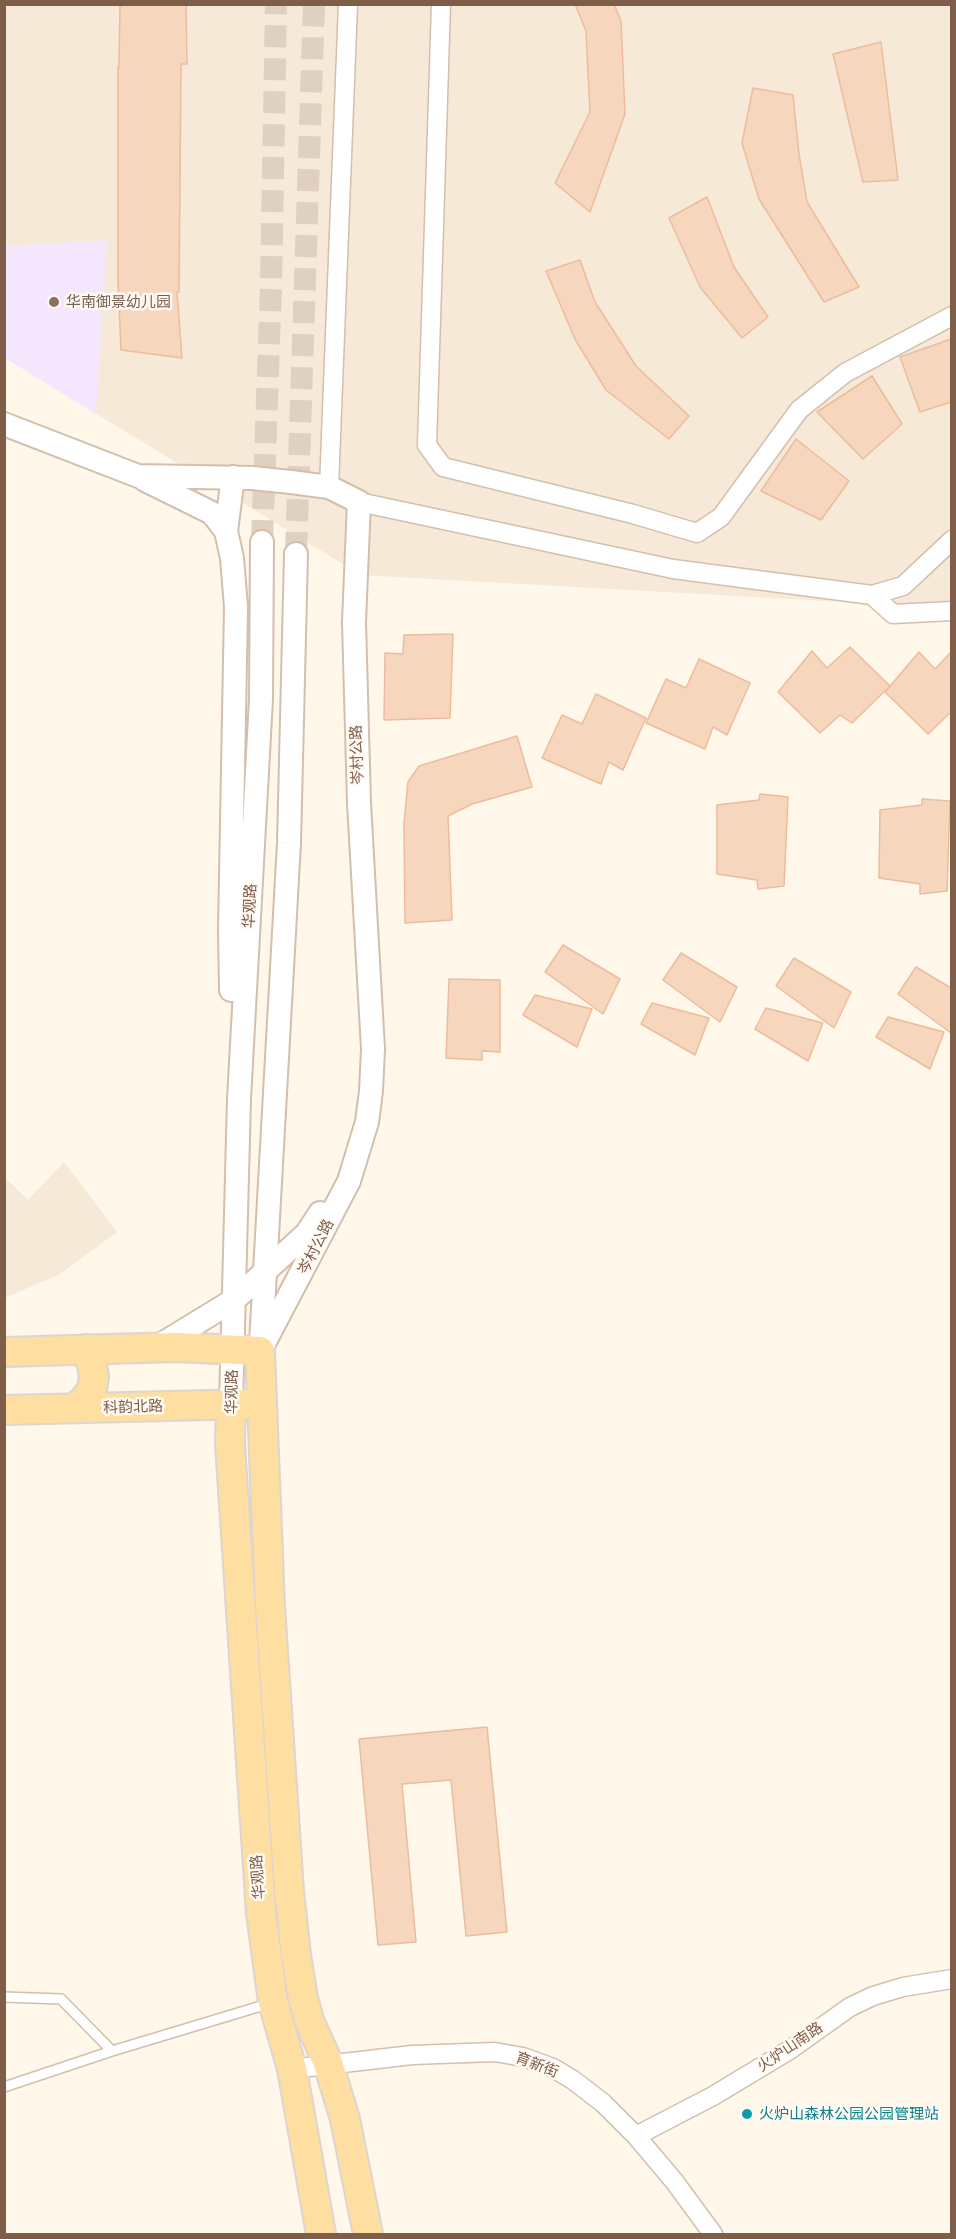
<!DOCTYPE html>
<meta charset="utf-8">
<style>
body{margin:0}
#map{position:relative;width:956px;height:2239px;overflow:hidden;background:#fff7ea;font-family:"Asap Condensed",sans-serif}
canvas{display:block}
.frame{position:absolute;inset:0;border:6px solid #7e5d49;pointer-events:none}
</style>
<div id="map">
<canvas width="956" height="2239"></canvas>
<div class="frame"></div>
</div>
<script>
const ctx = document.querySelector('canvas').getContext('2d');
ctx.lineJoin = 'round';
function fillPath(path, color) { ctx.fillStyle = color; ctx.fill(path, 'evenodd'); }
const poly = rows => new Path2D(rows.map(r => 'M' + r).join(''));
function strokePath(path, color, width, dash) { ctx.strokeStyle = color; ctx.lineWidth = width; ctx.lineCap = dash ? 'butt' : 'round'; ctx.setLineDash(dash || []); ctx.stroke(path); }
function write(font, color, halo, rows, align = 'center') {
  ctx.font = font + ' "Asap Condensed","Noto Sans SC",sans-serif'; ctx.lineWidth = 5; ctx.setLineDash([]); ctx.textBaseline = 'middle'; ctx.strokeStyle = halo; ctx.fillStyle = color; for (const [text, x, y, turn = 0] of rows) {
    ctx.save(); ctx.translate(x, y); ctx.rotate((+turn || 0) * Math.PI / 180); ctx.textAlign = isNaN(turn) ? turn : align; if (halo) ctx.strokeText(text, 0, 0); ctx.fillText(text, 0, 0); ctx.restore();
  }
}
fillPath(poly([
 [4,5,951,5,951,608,361,575,5,358],
 [64,1162,117,1232,60,1274,5,1298,5,1177,28,1200]
]), '#f7e9d7');
fillPath(poly([
 [107,240,96,414,5,358,5,246]
]), '#f4e6fc');
const building = poly([
 [120,4,186,4,187,64,181,64,179,292,177,292,182,358,121,350,118,281,118,67,119,68,120,4],
 [575,4,614,4,621,21,625,114,590,212,555,183,590,112,586,31,575,4],
 [881,42,898,180,863,182,833,54,881,42],
 [753,88,793,95,799,154,807,202,859,287,824,302,759,199,742,143,753,88],
 [707,197,734,267,768,317,742,338,700,287,669,218,707,197],
 [580,260,595,302,636,366,689,416,669,439,606,390,575,339,546,271,580,260],
 [951,339,951,402,920,412,900,357,951,339],
 [872,376,902,424,863,459,817,412,872,376],
 [796,439,849,481,821,520,761,491,796,439],
 [453,634,450,718,384,720,385,653,403,654,404,635,453,634],
 [850,647,890,686,852,723,840,715,820,733,778,692,812,651,827,668,850,647],
 [919,652,935,669,951,652,951,712,928,734,885,692,919,652],
 [699,659,750,683,727,735,713,727,705,749,646,723,666,679,686,688,699,659],
 [596,694,646,718,623,770,609,762,601,784,542,758,562,715,582,724,596,694],
 [517,736,532,787,472,804,448,816,452,920,405,923,404,823,408,782,419,766,517,736],
 [760,794,788,797,784,886,758,889,757,880,717,874,717,805,759,800,760,794],
 [922,799,950,801,947,891,920,894,920,884,879,878,880,810,922,805,922,799],
 [563,945,620,979,603,1014,545,972,563,945],
 [681,953,737,987,720,1022,663,980,681,953],
 [794,958,851,992,834,1028,776,986,794,958],
 [916,967,951,988,951,1033,898,994,916,967],
 [449,979,500,980,500,1052,482,1051,482,1060,446,1058,449,979],
 [535,995,592,1009,577,1047,523,1015,535,995],
 [652,1003,709,1018,695,1055,641,1024,652,1003],
 [766,1008,823,1023,808,1061,755,1029,766,1008],
 [888,1017,944,1032,930,1069,876,1037,888,1017],
 [487,1727,507,1932,466,1936,451,1780,402,1784,416,1942,378,1945,359,1739,487,1727]
]);
fillPath(building, '#f7d6be');
strokePath(building, '#ecbc9c', 1.5);
strokePath(poly([
 [262,542,271,286,276,4],
 [296,554,314,4]
]), '#dfd0c2', 22, [22, 11]);
const service = poly([
 [4,1997,61,1999,112,2051],
 [4,2087,112,2051,271,2003]
]);
const minor = poly([
 [441,4,427,445,443,467,633,514,697,533,721,517,799,410,845,373,952,316],
 [329,487,348,4],
 [359,502,673,569,872,595,903,586,952,540],
 [872,595,893,614,952,611],
 [292,2069,412,2055,495,2052,523,2057,553,2068,573,2080,603,2103,636,2136,674,2181,713,2234],
 [636,2136,713,2096,791,2049,850,2007,873,1996,903,1987,952,1979]
]);
const tertiary = poly([
 [4,424,138,476,252,478,291,482,329,487,359,502,354,622,359,803,373,1049,371,1091,367,1122,349,1181,260,1351],
 [145,480,212,513,226,531],
 [231,990,230,930,236,607,232,558,226,531,233,477],
 [261,1343,289,843,296,554],
 [157,1347,234,1300,307,1233,320,1213],
 [231,1404,239,1099,261,699,262,542]
]);
const primary = poly([
 [4,1352,176,1347,260,1351,270,1606,289,1891,296,1955,303,1998,309,2020,328,2063,345,2119,368,2234],
 [231,1404,230,1444,261,1913,273,2002,292,2069,321,2234],
 [75,1408,85,1399,92,1389,94,1377,92,1365,85,1349],
 [4,1410,250,1404]
]);
strokePath(service, '#d3bfad', 12);
strokePath(minor, '#d3bfad', 21);
strokePath(tertiary, '#d3bfad', 26);
strokePath(primary, '#ddd5d0', 32);
strokePath(service, '#fff', 9);
strokePath(minor, '#fff', 18);
strokePath(tertiary, '#fff', 22);
strokePath(primary, '#ffdea1', 28);
for (const [x, y, r, color] of [
 [54,302,6,"#8d6e63"],
 [747,2114,6,"#0f9aa8"]
]) { const dot = new Path2D(); dot.arc(x, y, r, 0, 2 * Math.PI); ctx.fillStyle = color; ctx.fill(dot); strokePath(dot, '#fffaf3', 2); }
write('15px', '#785e54', '#fffaf3', [
 ["华南御景幼儿园",66,302]
], 'left');
write('15px', '#7e5d49', '#fffaf3', [
 ["岑村公路",357,755,-92],
 ["华观路",250,906,-87],
 ["岑村公路",316,1247,-63],
 ["华观路",232,1392,-89],
 ["科韵北路",133,1407,-2],
 ["华观路",258,1877,-94],
 ["火炉山南路",790,2047,-34],
 ["育新街",537,2065,21]
]);
write('15px', '#0d838f', '#fffaf3', [
 ["火炉山森林公园公园管理站",759,2114]
], 'left');
</script>
